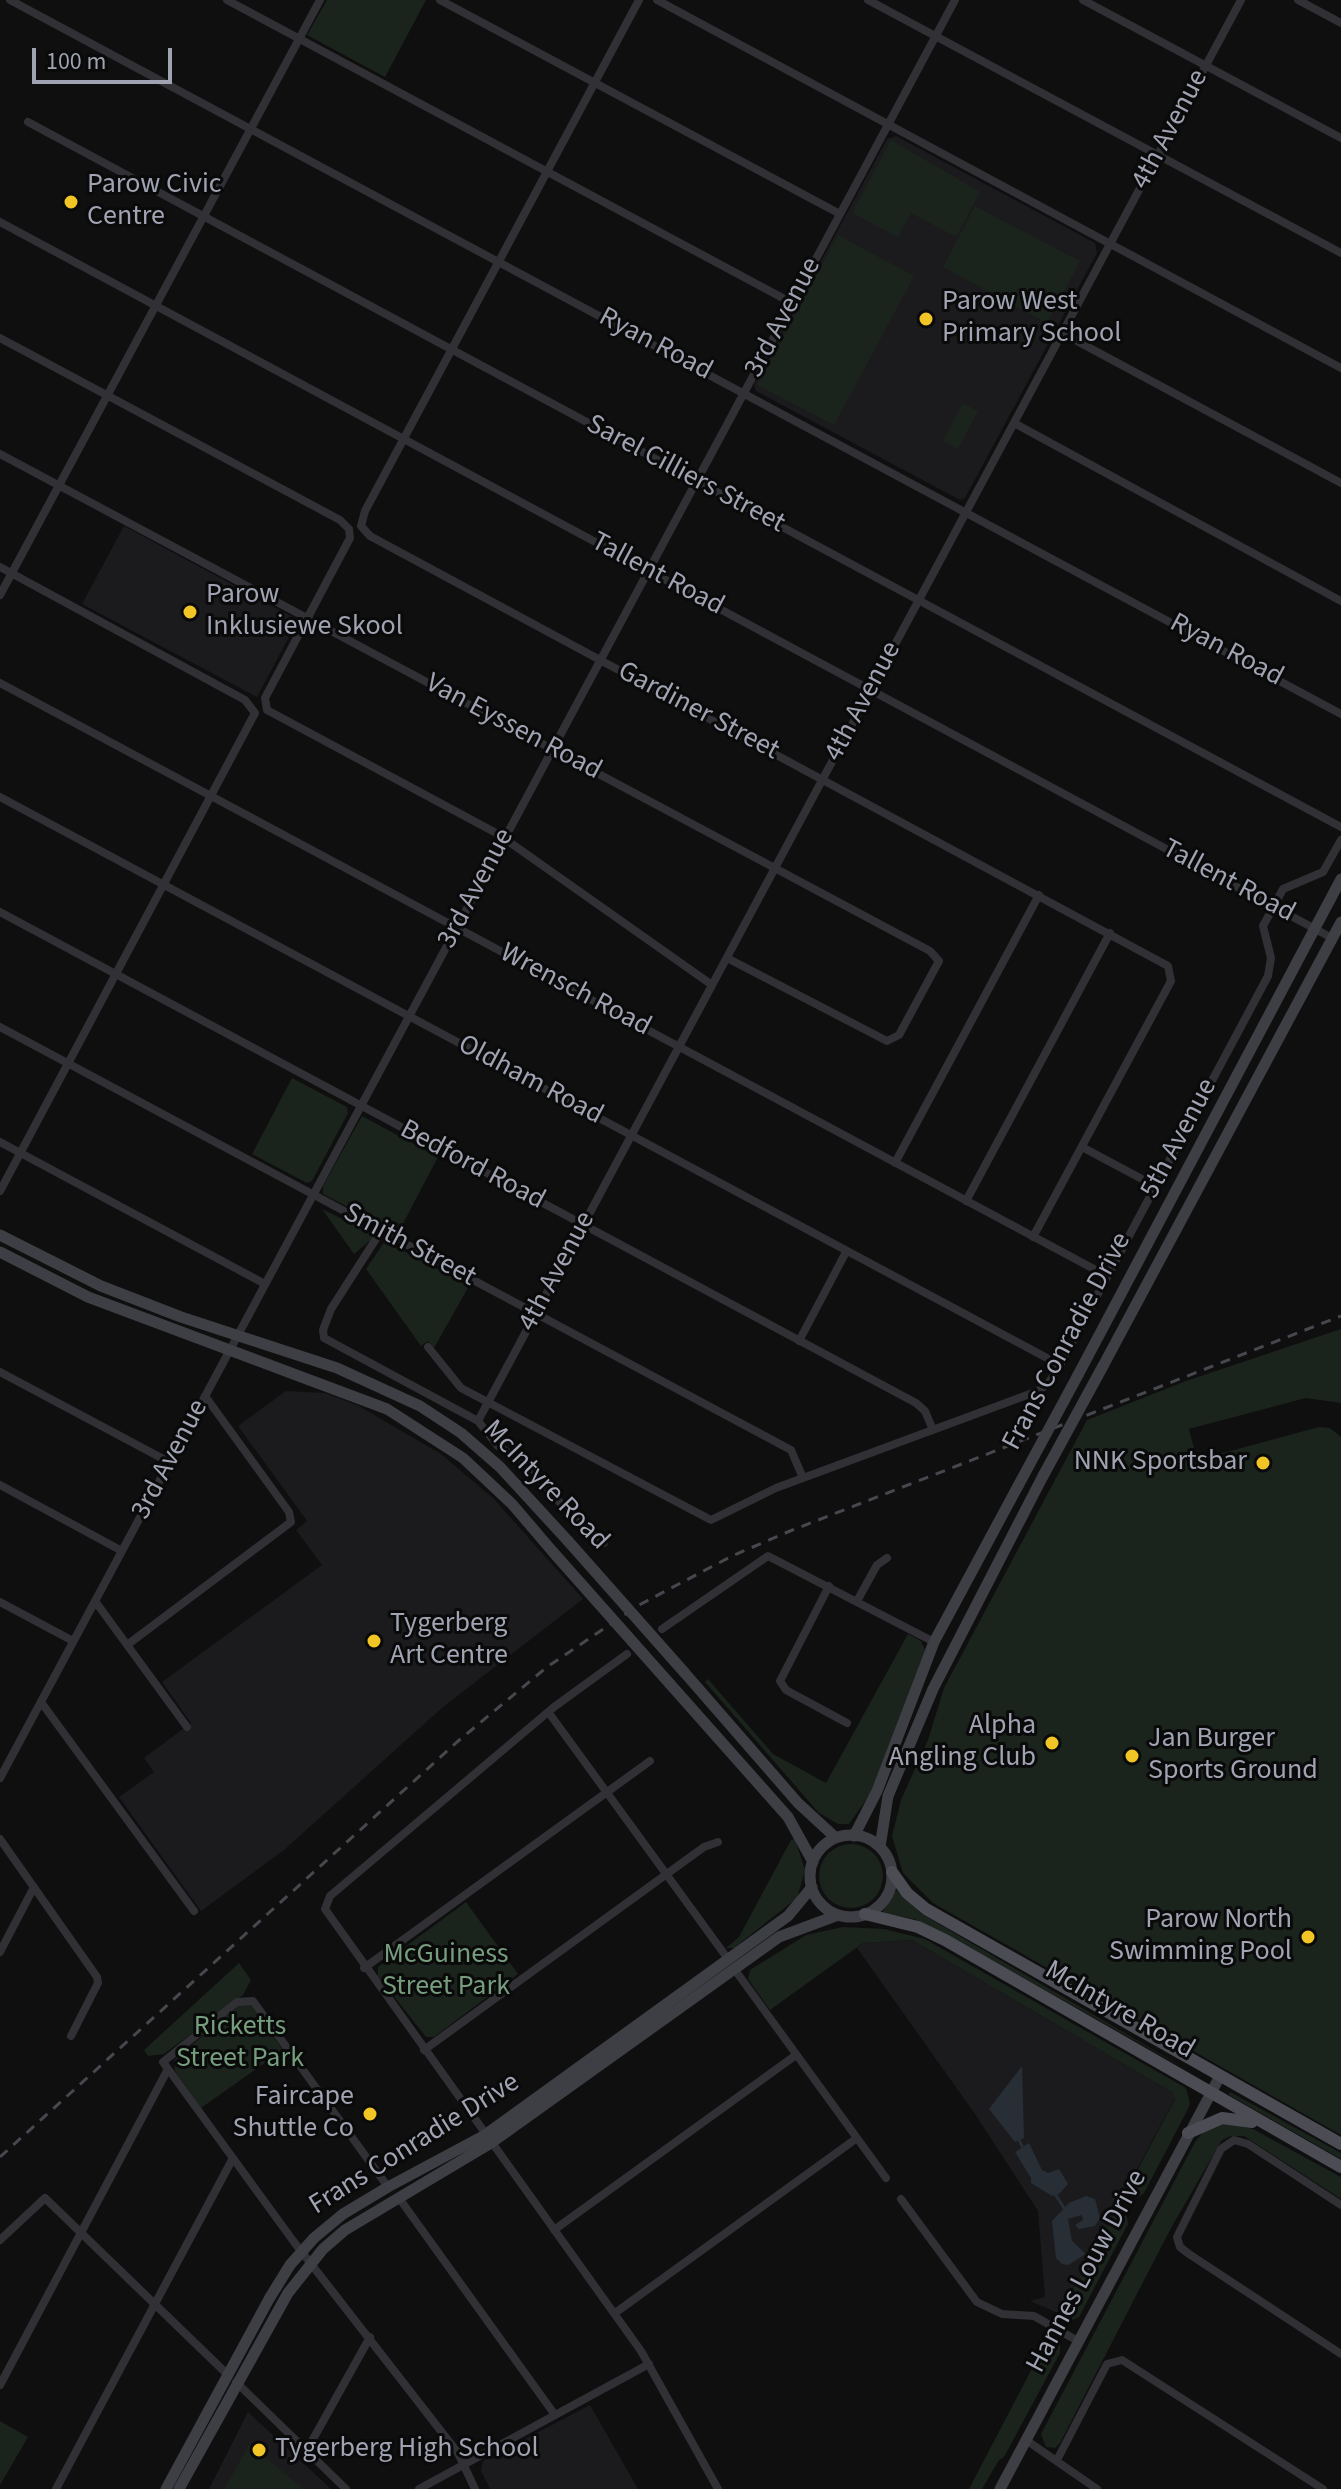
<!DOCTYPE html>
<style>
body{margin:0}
#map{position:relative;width:1341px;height:2489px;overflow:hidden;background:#0f0f10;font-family:"Source Sans 3",sans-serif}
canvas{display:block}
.scale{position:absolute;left:32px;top:48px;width:140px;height:36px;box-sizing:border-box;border:4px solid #a0a3b1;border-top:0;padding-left:10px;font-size:24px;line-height:28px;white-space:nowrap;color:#a0a3b1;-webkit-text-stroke:6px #0a0a0b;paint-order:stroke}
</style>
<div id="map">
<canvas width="1341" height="2489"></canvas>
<div class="scale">100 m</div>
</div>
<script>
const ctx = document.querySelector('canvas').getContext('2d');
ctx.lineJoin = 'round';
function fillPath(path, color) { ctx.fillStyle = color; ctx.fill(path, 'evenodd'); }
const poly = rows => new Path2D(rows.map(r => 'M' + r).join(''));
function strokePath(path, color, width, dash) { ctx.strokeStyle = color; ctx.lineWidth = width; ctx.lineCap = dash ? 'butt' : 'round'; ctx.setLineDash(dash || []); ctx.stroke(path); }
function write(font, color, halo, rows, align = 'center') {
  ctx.font = font + ' "Source Sans 3",sans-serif'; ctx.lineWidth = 6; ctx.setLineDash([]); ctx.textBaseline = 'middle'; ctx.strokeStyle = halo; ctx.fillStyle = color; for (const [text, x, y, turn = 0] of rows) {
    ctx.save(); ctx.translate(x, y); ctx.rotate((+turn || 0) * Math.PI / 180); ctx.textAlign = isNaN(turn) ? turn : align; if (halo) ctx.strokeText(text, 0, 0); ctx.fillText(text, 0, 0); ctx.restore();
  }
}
fillPath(poly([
 [896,136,1095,243,1097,253,965,498,960,500,756,391,754,385,887,139],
 [124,526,298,620,257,697,82,604],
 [286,1391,325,1393,359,1406,441,1454,494,1499,583,1599,443,1707,284,1850,201,1911,119,1797,154,1772,144,1758,191,1723,162,1682,322,1565,296,1530,307,1521,238,1426],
 [912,1940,1173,2093,1175,2098,1062,2311,1058,2313,1030,2301,1045,2297,1038,2211,975,2114,857,1948,863,1943],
 [590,2405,638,2489,490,2489,481,2471,483,2461],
 [248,2412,331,2489,209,2489]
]), '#1b1b1d');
fillPath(poly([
 [327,0,426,0,385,77,307,35],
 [891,140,980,192,956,237,911,213,898,237,852,213],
 [975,206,1080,261,1047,323,943,267],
 [838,235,914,276,834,425,757,385],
 [963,403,978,411,958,449,943,441],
 [292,1078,347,1107,348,1113,312,1181,307,1183,252,1154],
 [362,1116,438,1157,398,1233,323,1194,323,1186],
 [322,1209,373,1234,373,1238,354,1254],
 [385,1241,469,1286,434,1348,428,1341,421,1346,366,1269],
 [1341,1329,1341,1403,1306,1398,1189,1429,1197,1460,1319,1427,1330,1428,1341,1437,1341,2135,933,1903,903,1873,892,1836,901,1800,928,1740,944,1688,1087,1420,1186,1381],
 [908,1634,921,1641,925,1650,871,1793,849,1824,838,1824,819,1813,705,1682,708,1679,773,1754,826,1783],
 [795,1839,805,1870,797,1898,734,1948,726,1948,739,1937,791,1840],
 '819 1876a32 32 0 1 1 64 0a32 32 0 1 1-64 0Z',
 [896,1890,922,1914,1196,2075,944,1933,914,1919,882,1913],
 [466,1902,518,1974,434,2037,426,2037,378,1976,378,1967],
 [843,1927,884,1929,925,1939,1186,2088,1190,2103,1188,2109,1144,2193,1137,2198,1126,2192,1175,2099,1173,2093,912,1940,863,1943,770,2010,748,1979,750,1970,806,1935],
 [239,1963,251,1980,243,1995,164,2054,148,2056,144,2050],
 [239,2005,251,2005,283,2050,201,2108,175,2071,174,2060],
 [1230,2092,1341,2153,1341,2159,1229,2095],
 [1224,2122,1253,2129,1341,2177,1341,2199,1244,2136,1231,2136,1222,2140,1171,2228,1060,2443,1055,2448,1046,2447,1041,2434,1195,2142,1203,2132],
 [1116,2209,1127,2217,1128,2224,1079,2317,1069,2322,1063,2320,1062,2311],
 [1050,2334,1060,2341,1060,2353,1004,2457,999,2460,982,2489,969,2489],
 [0,2421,28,2437,0,2485],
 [250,2444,303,2489,224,2489]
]), '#1b231d');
fillPath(poly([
 [1022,2066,1024,2138,1015,2142,989,2109],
 [1029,2143,1042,2170,1048,2173,1059,2169,1068,2184,1059,2194,1052,2196,1031,2183,1031,2178,1015,2152],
 [1086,2196,1095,2199,1100,2218,1095,2226,1079,2229,1075,2225,1083,2220,1082,2215,1068,2219,1072,2241,1086,2254,1068,2265,1062,2264,1056,2258,1052,2221,1069,2203]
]), '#282e35');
strokePath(poly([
 [1019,2140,1022,2146],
 [1055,2194,1064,2208]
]), '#282e35', 3);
strokePath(poly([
 [10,0,1341,714],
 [227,0,792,303],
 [440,0,840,214],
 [639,0,365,511,361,526,370,536,1168,966,1171,981,1033,1237],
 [657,0,1341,368],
 [868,0,1341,253],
 [1083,0,1341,138],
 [1298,0,1341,23],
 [28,122,1341,827],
 [0,222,1332,938],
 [1062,333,1341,483],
 [0,338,340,520,349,529,350,538,265,698,267,710,498,834,712,985],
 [1014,423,1341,601],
 [0,454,930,951,939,961,899,1035,887,1041,727,958],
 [0,567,245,700,255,713,0,1191],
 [0,595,320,0],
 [0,683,1107,1276],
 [0,797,1060,1365],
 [0,912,916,1403,925,1411,933,1430],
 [0,1027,791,1450,803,1478],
 [0,1142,265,1284],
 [1082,1147,1155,1186],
 [895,1163,1039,895],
 [966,1201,1110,933],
 [381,1231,331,1309,323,1330,324,1338,478,1421],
 [799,1341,846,1252],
 [428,1347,461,1388,711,1520,776,1488,1038,1391,1048,1384,1060,1365,1268,976,1271,958,1263,926,1283,889,1323,872,1341,840],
 [0,1372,169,1462],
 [0,1485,122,1551],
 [604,1543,575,1519,523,1462,498,1446,478,1421,1241,0],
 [829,1586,780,1681,786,1690,847,1723],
 [95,1601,187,1727],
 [857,1601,877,1565,887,1558],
 [0,1602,73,1641],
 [662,1629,768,1556,934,1642],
 [127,1645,291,1522,289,1512,205,1396],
 [627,1654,554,1707,330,1896,325,1909,641,2351,718,2489],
 [41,1702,194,1911],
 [549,1713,728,1959],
 [0,1778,955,0],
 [0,1839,97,1977,98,1983,71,2036],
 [0,1952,34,1887],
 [364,1968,650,1761],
 [735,1970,886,2178],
 [424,2050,704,1847,718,1842],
 [388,2187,253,2001,237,2002,163,2062,294,2242,458,2453,475,2489],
 [399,2198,555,2415],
 [901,2199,977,2302,1002,2314,1034,2316,1078,2341],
 [1341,2205,1248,2144,1234,2140,1221,2149,1177,2237,1180,2247,1189,2254,1341,2354],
 [554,2230,796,2055],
 [0,2240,45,2198,227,2374],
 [615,2313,857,2138],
 [236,2382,346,2489],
 [0,2385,168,2069],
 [1026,2440,1097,2489],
 [307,2450,370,2337],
 [1057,2460,1107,2364,1122,2360,1323,2489],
 [56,2489,233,2158],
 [419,2489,649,2364]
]), '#303035', 8);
strokePath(poly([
 [0,1235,101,1286,181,1317,337,1368,420,1406,461,1433,500,1467,568,1541],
 [0,1252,88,1297,387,1409,463,1458,512,1504,553,1552],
 [1103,1366,1341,922],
 [1078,1375,1341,879],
 [684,1672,798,1803,836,1838],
 [670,1684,788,1817,813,1862],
 '810 1876a41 41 0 1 1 82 0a41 41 0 1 1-82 0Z',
 [854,1836,877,1791,934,1642,1018,1486],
 [880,1847,888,1796,933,1689,1043,1476],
 [166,2489,269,2299,290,2265,314,2238,343,2214,388,2187,485,2135,788,1916,812,1887],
 [179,2489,288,2293,323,2249,345,2230,491,2143,779,1937,838,1915],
 [1000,2489,1219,2078]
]), '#3e3f45', 11);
strokePath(poly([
 [892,1872,907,1893,926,1909,1341,2144],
 [865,1914,918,1927,945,1940,1341,2167],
 [1188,2133,1222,2118,1252,2122]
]), '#4c4d54', 12);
strokePath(poly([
 [0,2157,457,1742,547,1667,639,1605,732,1556,790,1531,1341,1316]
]), '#47484e', 3, [10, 8]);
strokePath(poly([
 [1043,1476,1103,1366],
 [1018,1486,1078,1375],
 [568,1541,684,1672],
 [553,1552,670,1684]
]), '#3e3f45', 11);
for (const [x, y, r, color] of [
 [71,202,8,"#f1c526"],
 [926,319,8,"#f1c526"],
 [190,612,8,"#f1c526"],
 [1263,1463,8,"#f1c526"],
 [374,1641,8,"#f1c526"],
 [1052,1743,8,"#f1c526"],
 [1132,1756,8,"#f1c526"],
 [1308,1937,8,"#f1c526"],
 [370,2114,8,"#f1c526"],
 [259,2450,8,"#f1c526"]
]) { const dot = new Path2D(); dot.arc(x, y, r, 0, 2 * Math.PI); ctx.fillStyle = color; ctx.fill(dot); strokePath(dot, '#0a0a0b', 3); }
write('28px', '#a0a3b1', '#0a0a0b', [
 ["4th Avenue",1171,130,-62],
 ["3rd Avenue",784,318,-62],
 ["Ryan Road",655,345,28],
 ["Sarel Cilliers Street",685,475,28],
 ["Tallent Road",657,575,28],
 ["Ryan Road",1226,651,28],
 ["4th Avenue",864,702,-62],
 ["Gardiner Street",698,712,28],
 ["Van Eyssen Road",513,728,28],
 ["Tallent Road",1228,882,28],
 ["3rd Avenue",477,889,-62],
 ["Wrensch Road",575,991,28],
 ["Oldham Road",530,1081,28],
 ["5th Avenue",1180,1139,-62],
 ["Bedford Road",472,1166,28],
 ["Smith Street",409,1246,28],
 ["4th Avenue",558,1272,-62],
 ["Frans Conradie Drive",1068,1342,-62],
 ["3rd Avenue",171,1460,-62],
 ["McIntyre Road",545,1486,46],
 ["McIntyre Road",1119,2011,30],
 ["Frans Conradie Drive",415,2145,-32],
 ["Hannes Louw Drive",1088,2272,-62]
]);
write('28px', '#a0a3b1', '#0a0a0b', [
 ["Parow Civic",87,186],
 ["Centre",87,218],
 ["Parow West",942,303],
 ["Primary School",942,335],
 ["Parow",206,596],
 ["Inklusiewe Skool",206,628],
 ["NNK Sportsbar",1247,1463,"right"],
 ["Tygerberg",390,1625],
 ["Art Centre",390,1657],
 ["Alpha",1036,1727,"right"],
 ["Angling Club",1036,1759,"right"],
 ["Jan Burger",1148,1740],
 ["Sports Ground",1148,1772],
 ["Parow North",1292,1921,"right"],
 ["Swimming Pool",1292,1953,"right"],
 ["Faircape",354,2098,"right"],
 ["Shuttle Co",354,2130,"right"],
 ["Tygerberg High School",275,2450]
], 'left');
write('28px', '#769d7d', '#0a0a0b', [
 ["McGuiness",446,1956],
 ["Street Park",446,1988],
 ["Ricketts",240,2028],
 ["Street Park",240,2060]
]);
</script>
